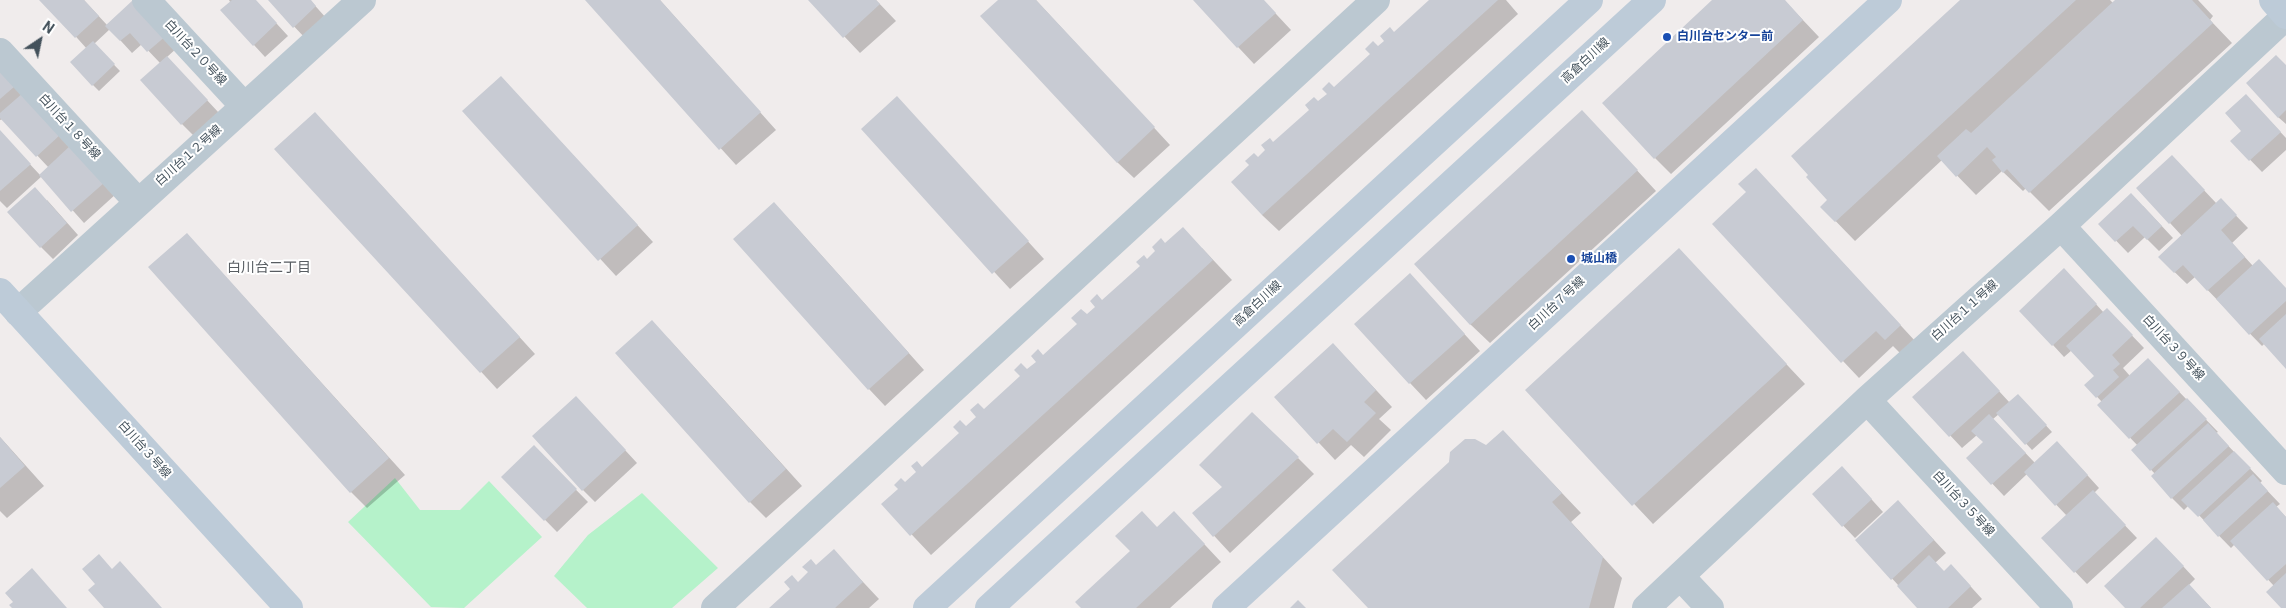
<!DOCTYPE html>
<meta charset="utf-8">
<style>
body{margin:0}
#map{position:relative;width:2286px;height:608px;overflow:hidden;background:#f0ecec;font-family:Roboto,sans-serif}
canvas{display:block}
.north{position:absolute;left:15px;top:15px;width:50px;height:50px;-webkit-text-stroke:4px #fff;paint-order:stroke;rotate:34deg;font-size:14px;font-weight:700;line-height:20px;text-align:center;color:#43515b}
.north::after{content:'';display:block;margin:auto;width:18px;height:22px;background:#43515b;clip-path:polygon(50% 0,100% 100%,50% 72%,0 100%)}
</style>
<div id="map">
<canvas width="2286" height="608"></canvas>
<div class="north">N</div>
</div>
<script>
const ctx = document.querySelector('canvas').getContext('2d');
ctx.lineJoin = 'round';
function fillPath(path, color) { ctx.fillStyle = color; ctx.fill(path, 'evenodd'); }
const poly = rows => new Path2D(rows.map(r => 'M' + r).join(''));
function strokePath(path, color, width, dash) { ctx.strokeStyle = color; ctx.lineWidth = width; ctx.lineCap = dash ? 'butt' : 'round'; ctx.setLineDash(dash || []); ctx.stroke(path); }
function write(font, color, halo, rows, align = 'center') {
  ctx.font = font + ' Roboto,"Noto Sans JP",sans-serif'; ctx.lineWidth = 4; ctx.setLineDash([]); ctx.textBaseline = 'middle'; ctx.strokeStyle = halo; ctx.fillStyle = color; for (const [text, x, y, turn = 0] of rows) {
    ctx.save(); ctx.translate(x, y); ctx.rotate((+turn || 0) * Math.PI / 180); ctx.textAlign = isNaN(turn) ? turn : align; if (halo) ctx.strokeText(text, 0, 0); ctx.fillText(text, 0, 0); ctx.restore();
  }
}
fillPath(poly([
 [395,478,420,510,460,510,489,481,542,537,464,608,431,607,348,522],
 [642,493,718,568,672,608,587,608,554,576,588,535]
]), '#b5f2ca');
fillPath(poly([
 [43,0,84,0,107,25,134,0,178,47,167,57,219,113,194,136,182,124,160,63,142,44,132,53,110,29,94,44,120,71,99,91,93,85,87,49],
 [229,0,255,0,288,36,265,57,254,45],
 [269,0,310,0,327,19,306,39],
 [586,0,660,0,776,130,736,165],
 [810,0,876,0,896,21,860,53],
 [1000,0,1036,0,1170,145,1134,178,1117,162],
 [1194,0,1263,0,1291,30,1254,64],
 [1431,0,1506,0,1518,14,1279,231,1262,215,1258,158],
 [1714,0,1784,0,1819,37,1671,174,1655,158],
 [1962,0,2110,0,2113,3,2117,0,2198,0,2213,16,2210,20,2232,43,2049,211,2026,188,2023,191,2002,171,1976,195,1942,160,1855,241,1822,207,1829,200],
 [2286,66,2286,124,2278,117],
 [0,70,116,194,84,223,42,176,7,208,0,201,0,132,40,175,49,168,3,119,0,120],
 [501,77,653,242,616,276,464,111],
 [2257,107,2286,138,2286,150,2262,172,2232,141,2242,131],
 [913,115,1044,259,1010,289,862,129],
 [331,130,535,354,497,389,276,149],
 [1601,131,1656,191,1490,343,1470,324],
 [2184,169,2217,204,2221,200,2248,228,2232,243,2253,266,2286,289,2286,367,2265,343,2262,346,2195,277,2187,284,2159,257,2182,236,2170,223],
 [1772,186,1916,342,1902,355,1893,346,1859,378,1714,224],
 [47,200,78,235,53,259,41,247],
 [2143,206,2173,238,2159,251,2145,237,2128,253,2100,224],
 [790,220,924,370,885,406,869,389],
 [187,234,405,475,367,508,351,492],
 [1165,244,1202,248,1232,280,931,555,883,504],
 [1679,250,1805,384,1653,524,1527,390],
 [1410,275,1480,351,1426,400,1410,383],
 [2076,282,2104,313,2119,322,2144,348,2123,368,2130,376,2160,372,2218,432,2216,433,2262,481,2260,483,2280,504,2276,507,2286,517,2286,608,2282,608,2274,586,2235,544,2231,548,2189,505,2184,510,2172,498,2155,474,2133,450,2138,446,2099,405,2102,402,2086,385,2096,376,2072,350,2064,357,2053,345],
 [668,338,802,486,766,518,750,502],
 [1333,344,1392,407,1379,419,1391,430,1364,457,1351,445,1335,460,1276,397],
 [1974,364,2010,403,2018,395,2052,432,2032,450,1999,414,1993,419,2035,463,2069,455,2099,488,2094,493,2137,538,2087,584,2043,538,2067,516,2027,474,2004,496,1968,458,1984,442,1977,435,1962,448,1914,397],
 [588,410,637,463,595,502,583,490],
 [1503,431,1581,513,1571,522,1622,578,1614,608,1369,608,1486,447],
 [0,437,44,486,7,518,0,511],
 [534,447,588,502,557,532,503,477],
 [1298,458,1314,474,1230,553,1194,514],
 [1854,480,1883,512,1855,538,1813,494],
 [1910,514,1946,553,1935,563,1945,573,1963,578,1982,599,1972,608,1919,608,1857,540],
 [1158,528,1190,529,1221,562,1170,608,1082,608],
 [2168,550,2195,579,2189,585,2211,608,2126,608],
 [834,551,879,599,869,608,771,608]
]), '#0003');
fillPath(poly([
 [39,0,84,0,99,16,75,38],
 [133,0,136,0,167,35,147,52,130,33,120,41,105,26],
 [232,0,256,0,277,23,253,46,220,10],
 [268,0,311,0,316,6,293,28],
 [585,0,660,0,761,112,719,150],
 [808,0,876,0,880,4,843,38],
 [998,0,1036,0,1155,127,1117,163,980,16],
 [1193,0,1264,0,1276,13,1237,48],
 [1429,0,1498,0,1262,215,1231,182,1249,165,1245,161,1254,153,1258,157,1265,150,1261,145,1270,138,1273,142,1309,110,1305,105,1314,97,1318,101,1327,94,1322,89,1329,82,1334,87,1370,54,1365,49,1373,41,1378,46,1384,41,1380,36,1390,27,1394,32],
 [1712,0,1785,0,1803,20,1654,159,1602,103],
 [1960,0,2076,0,1835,222,1820,207,1827,200,1806,177,1808,175,1791,156],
 [2115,0,2192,0,2213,23,2029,193,2007,169,2003,173,1992,160,1996,157,1987,147,1956,177,1937,156,1966,129,1971,133],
 [93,41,115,64,92,86,70,62],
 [2276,55,2286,65,2286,110,2278,118,2246,83],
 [167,56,208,100,181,125,140,80],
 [0,70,15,86,0,99],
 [501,76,638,225,598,261,462,111],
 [23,93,61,134,36,157,0,118,0,113],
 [2246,94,2281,132,2249,161,2230,141,2241,131,2225,113],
 [897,96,1029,241,992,274,861,129],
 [1582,110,1638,170,1470,325,1414,264],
 [315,112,520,337,480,373,274,149],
 [0,130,31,164,0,191],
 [71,145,105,182,71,212,39,175],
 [2172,155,2205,190,2169,224,2136,188],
 [1756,168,1901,325,1885,340,1876,331,1841,363,1712,224,1746,192,1738,184],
 [35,187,67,223,40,248,7,212],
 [2131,193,2162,226,2147,240,2133,226,2115,242,2098,224],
 [2221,198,2237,215,2221,230,2245,257,2207,291,2183,265,2174,273,2158,257],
 [774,202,909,353,868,390,733,239],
 [1183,227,1213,260,910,536,881,504,898,489,894,485,901,478,905,482,916,472,911,466,917,461,922,467,959,433,953,427,960,420,966,426,976,417,970,410,978,403,984,409,1020,376,1014,370,1021,363,1027,369,1036,362,1031,356,1038,349,1043,355,1077,324,1071,318,1081,309,1087,314,1095,307,1090,301,1097,294,1102,300,1140,266,1136,262,1144,255,1147,259,1155,251,1152,247,1161,238,1165,243],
 [187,233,389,458,350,493,148,267],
 [1679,248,1787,364,1632,506,1525,390],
 [2259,259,2286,288,2286,301,2249,335,2216,299],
 [2064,268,2097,304,2052,346,2019,311],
 [1410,273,1465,334,1409,384,1354,324],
 [2107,308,2133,335,2112,355,2120,364,2113,370,2119,377,2096,398,2084,385,2094,376,2066,346],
 [2286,314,2286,369,2259,339],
 [652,320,786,469,749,503,615,353],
 [1333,343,1376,390,1364,402,1376,413,1347,442,1333,429,1317,444,1274,397],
 [1963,351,2000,391,1949,437,1912,397],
 [2148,358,2180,392,2129,439,2097,405],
 [2018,394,2047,425,2025,445,1996,413],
 [576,396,626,450,582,491,532,436],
 [2187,398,2207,419,2150,471,2131,450],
 [1252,412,1299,457,1213,537,1192,513,1222,487,1199,465],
 [1989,414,2026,453,1991,485,1966,458,1983,442,1971,431],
 [2208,423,2229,446,2171,499,2151,476],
 [1503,430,1562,493,1552,502,1603,557,1589,608,1368,608,1332,570,1449,462,1450,452,1465,439,1475,439,1486,445],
 [0,437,25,466,0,488],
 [2057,441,2088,475,2055,506,2024,472],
 [534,445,577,489,544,521,501,477],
 [2234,451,2251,468,2198,517,2181,500],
 [1842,466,1872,499,1842,527,1812,494],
 [2253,474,2268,491,2218,537,2203,520],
 [2093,490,2126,525,2074,573,2041,538],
 [1898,500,1934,540,1891,580,1855,540],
 [2273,502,2286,517,2286,564,2267,581,2230,541],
 [1142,511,1157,527,1174,511,1205,544,1136,608,1081,608,1075,602,1130,551,1115,536],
 [2156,537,2184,566,2140,608,2125,608,2104,586],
 [834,549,863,582,835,608,769,608,790,589,784,582,792,575,798,582,808,572,802,567,811,559,816,565],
 [99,554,112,569,120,561,162,608,104,608,88,590,95,584,82,569],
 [1929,555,1944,571,1951,564,1971,586,1948,608,1917,608,1897,586],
 [32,568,67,608,12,608,9,605,13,602,5,593],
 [2286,573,2286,608,2281,608,2266,592],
 [2189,584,2211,608,2162,608],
 [1298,600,1306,608,1290,608]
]), '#c8cbd3');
strokePath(poly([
 [146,0,244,106],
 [0,52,138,202],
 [2061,226,2286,471],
 [18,312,362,0],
 [1867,400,2059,608],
 [1680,576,1710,608],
 [715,608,1376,0],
 [1646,608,1867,400,2061,226,2286,16]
]), '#bbc8d1', 28);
strokePath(poly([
 [2273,0,2286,15],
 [0,292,289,608],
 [927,608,1589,0],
 [989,608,1652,0],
 [1226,608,1888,0]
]), '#bdcbd8', 28);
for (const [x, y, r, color] of [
 [1667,37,5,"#1a4fb4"],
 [1571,259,5,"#1a4fb4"]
]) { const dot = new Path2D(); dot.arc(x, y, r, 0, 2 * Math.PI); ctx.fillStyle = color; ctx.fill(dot); strokePath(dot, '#fff', 2); }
write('bold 12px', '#164399', '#fff', [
 ["白川台センター前",1677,37],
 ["城山橋",1581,259]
], 'left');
write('12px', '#43515b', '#fff', [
 ["白川台２０号線",195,53,47],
 ["高倉白川線",1586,61,-43],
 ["白川台１８号線",69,127,47],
 ["白川台１２号線",189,156,-42],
 ["高倉白川線",1258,304,-43],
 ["白川台７号線",1557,304,-43],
 ["白川台１１号線",1965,311,-42],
 ["白川台３９号線",2173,348,47],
 ["白川台３号線",144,450,48],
 ["白川台３５号線",1963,504,47]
]);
write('14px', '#585d62', '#fff', [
 ["白川台二丁目",269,268]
]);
</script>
